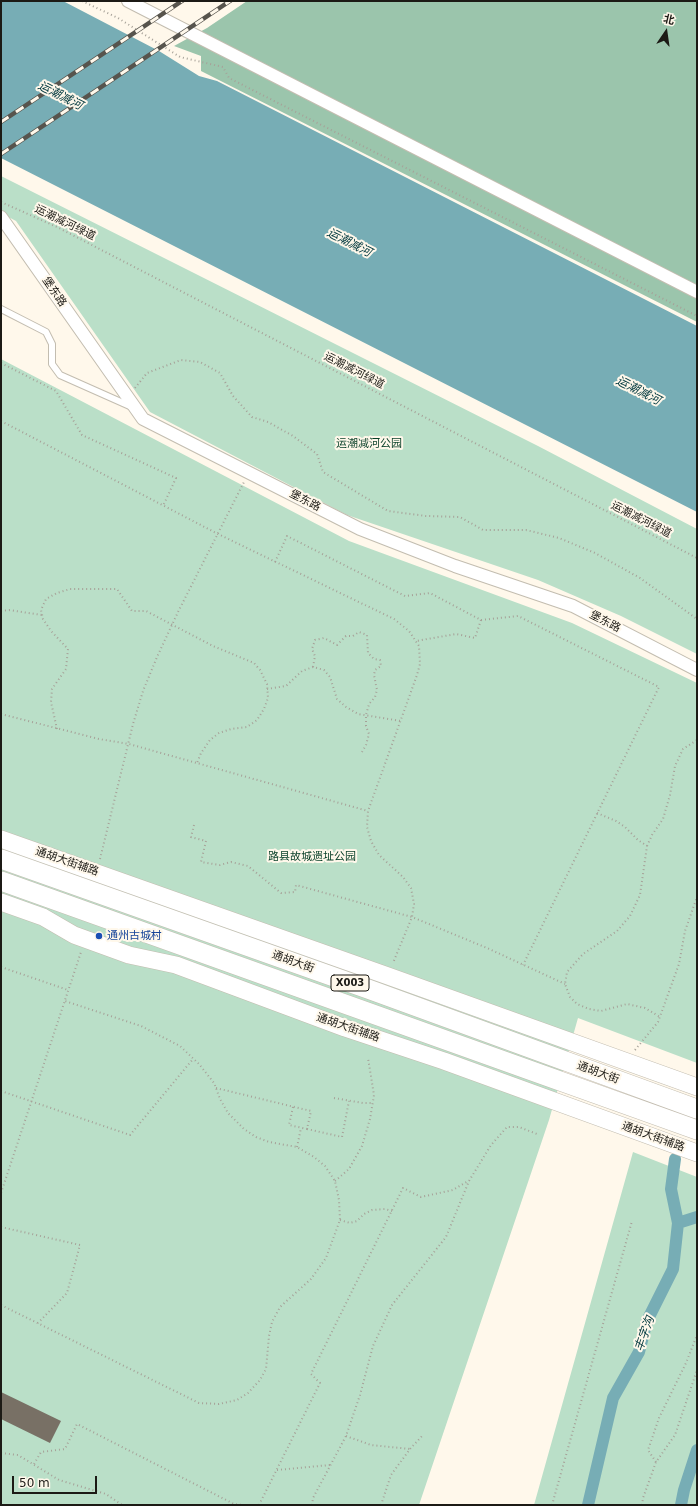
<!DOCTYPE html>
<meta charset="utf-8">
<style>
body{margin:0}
#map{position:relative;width:698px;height:1506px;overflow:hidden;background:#fff8eb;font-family:"DejaVu Sans","Noto Sans SC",sans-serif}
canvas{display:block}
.frame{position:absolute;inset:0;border:2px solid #1c1a15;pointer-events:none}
.north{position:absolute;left:646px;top:12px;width:40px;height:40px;-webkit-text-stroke:3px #fff8eb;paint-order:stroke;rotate:13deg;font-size:11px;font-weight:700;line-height:16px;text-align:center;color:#1c1a15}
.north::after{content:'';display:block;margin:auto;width:14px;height:18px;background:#1c1a15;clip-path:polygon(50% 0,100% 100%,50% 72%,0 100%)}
.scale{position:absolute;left:12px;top:1476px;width:85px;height:18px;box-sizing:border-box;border:2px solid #1c1a15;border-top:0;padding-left:5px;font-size:12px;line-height:14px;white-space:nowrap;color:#1c1a15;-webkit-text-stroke:3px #fff8eb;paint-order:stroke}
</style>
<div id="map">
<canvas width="698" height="1506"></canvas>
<div class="frame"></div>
<div class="north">北</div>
<div class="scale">50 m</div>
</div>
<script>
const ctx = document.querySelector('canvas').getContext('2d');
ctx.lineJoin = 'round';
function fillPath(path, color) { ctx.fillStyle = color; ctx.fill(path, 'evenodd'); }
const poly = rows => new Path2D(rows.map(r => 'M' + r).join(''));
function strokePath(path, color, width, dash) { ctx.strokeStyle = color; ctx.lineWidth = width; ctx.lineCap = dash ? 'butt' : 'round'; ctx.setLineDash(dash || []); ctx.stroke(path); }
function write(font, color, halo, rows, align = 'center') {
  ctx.font = font + ' "DejaVu Sans","Noto Sans SC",sans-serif'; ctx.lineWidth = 4; ctx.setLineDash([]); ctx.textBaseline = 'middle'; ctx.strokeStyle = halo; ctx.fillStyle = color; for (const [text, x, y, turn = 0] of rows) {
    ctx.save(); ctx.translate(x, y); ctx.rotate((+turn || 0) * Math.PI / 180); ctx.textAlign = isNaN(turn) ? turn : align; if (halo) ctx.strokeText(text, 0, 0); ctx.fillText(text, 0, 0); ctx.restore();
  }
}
fillPath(poly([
 [1,176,538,446,697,529,697,654,621,616,538,580,347,515,150,412,16,221,1,213],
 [1,359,349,541,572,623,697,683,697,1063,578,1018,549,1120,419,1505,1,1505],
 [633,1152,697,1177,697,1505,534,1505]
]), '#badfc8');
fillPath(poly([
 [247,1,697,1,697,322,201,71,201,56,174,46,207,28]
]), '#9bc5ac');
fillPath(poly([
 [1,1,63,1,159,51,199,76,217,81,697,326,697,512,1,158]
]), '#77adb5');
strokePath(poly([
 [678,1223,697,1217],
 [588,1505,613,1398,639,1352,647,1321,673,1269,678,1223,671,1189,675,1159],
 [681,1505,684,1490,697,1450]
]), '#77adb5', 12);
fillPath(poly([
 [1,1392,61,1421,50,1443,1,1419]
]), '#787065');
const lane = poly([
 [1,309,46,332,52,344,52,364,60,375,132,407]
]);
const street = poly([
 [128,1,697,292],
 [1,217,143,419,360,529,455,566,573,606,697,670]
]);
const secondary = poly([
 [1,839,388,976,697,1087],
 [1,902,43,917,74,935,129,955,176,965,345,1028,444,1061,697,1153]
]);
const primary = poly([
 [1,859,368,989,697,1109],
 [1,881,697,1130]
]);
strokePath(lane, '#c3bdb0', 8);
strokePath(street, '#c3bdb0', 14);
strokePath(secondary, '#c3bdb0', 18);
strokePath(primary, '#c3bdb0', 20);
strokePath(poly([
 [82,1,118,18,180,57,223,67,229,78,697,316],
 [1,202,57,227,697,558],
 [1,363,56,391,82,435,176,478,163,506],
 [135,388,147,373,181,360,200,362,220,373,233,396,252,417,268,422,293,436,317,454,323,472,388,511,426,516,460,517,483,530,526,530,559,538,595,553,640,578,697,619],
 [1,421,218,534,394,619,409,631,419,646,420,664,417,675,368,811,367,827,371,841,379,855,403,877,411,888,414,904,412,917,393,963],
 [275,562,287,536,405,596,430,593,481,620,475,638,456,634,416,641],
 [1,611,9,610,42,615],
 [481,620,518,616,659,687,523,965],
 [313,667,315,656,312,649,315,640,324,638,337,645,346,636,353,636,359,632,367,635,368,653,374,659,380,660,381,666,375,670,374,675,377,690,375,697,369,704,366,715,366,726,369,734,366,745,362,752],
 [267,689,286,686,302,671,313,667,324,670,330,677,337,699,346,707,358,714,401,721],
 [1,714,99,739,129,744,368,811],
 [57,729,51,702,52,689,66,669,68,649,51,631,43,619,41,610,46,599,57,593,70,589,117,589,132,611,146,611,213,646,254,663,260,670,267,684,268,698,264,709,257,720,247,727,231,729,219,733,210,740,201,753,197,763],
 [597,813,616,821,625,827,638,840,647,846,640,895,630,916,617,931,583,954,567,972,565,984,570,997,577,1004,589,1009,601,1011,627,1004,645,1008,660,1017],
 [194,825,191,837,206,841,201,862,220,865,231,862,248,866,281,893,295,892,296,885,412,917,487,948,565,984],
 [647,846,652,835,663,819,670,795,675,766,683,749,697,740],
 [100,859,133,724,143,691,157,657,178,612,244,482],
 [1,967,68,990],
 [635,1050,658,1022,679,964,685,931,697,897],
 [216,1088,311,1111,307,1129,289,1125,293,1107],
 [1,1091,130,1135,193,1059],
 [334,1098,363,1103,373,1103],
 [307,1129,342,1137,349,1101],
 [297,1147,301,1128],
 [335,1181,349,1169,362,1146,370,1119,374,1095,368,1058],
 [1,1193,81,952],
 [340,1220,350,1223,357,1221,364,1214,372,1210,385,1209,392,1211],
 [1,1227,80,1245,67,1293,38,1323],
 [1,1305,199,1403,219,1404,237,1400,248,1393,260,1380,266,1369,269,1336,272,1322,280,1307,311,1279,326,1258,340,1220,339,1200,335,1181,325,1166,314,1157,297,1147,269,1142,256,1137,244,1129,228,1113,220,1099,214,1083,199,1064,180,1046,141,1026,65,1001],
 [346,1436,371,1445,410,1449],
 [1,1439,1,1444],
 [1,1453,18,1455,59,1480,106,1494,122,1505],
 [656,1462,648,1450,659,1418,686,1363,697,1335],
 [34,1464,41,1452,65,1449,77,1424,234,1504,242,1505],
 [277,1470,330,1465],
 [259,1505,320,1383,311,1374,403,1188,421,1197,453,1190,468,1181],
 [312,1505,313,1498,346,1436,360,1395,373,1346,392,1305,446,1237,469,1181,491,1145,507,1127,519,1127,537,1134],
 [381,1505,391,1475,410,1449,423,1435],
 [552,1505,632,1221],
 [642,1505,643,1498,656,1462,675,1435,697,1370]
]), '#a6a198', 2, [1, 3]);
strokePath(lane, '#fff', 6);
strokePath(street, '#fff', 12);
strokePath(secondary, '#fff', 17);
strokePath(primary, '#fff', 19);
const rail = poly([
 [1,122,182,1],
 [1,154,230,1]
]);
strokePath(rail, '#57544d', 4.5);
strokePath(rail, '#fff8eb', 3, [9]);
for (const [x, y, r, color] of [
 [99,936,4,"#1a4fb4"]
]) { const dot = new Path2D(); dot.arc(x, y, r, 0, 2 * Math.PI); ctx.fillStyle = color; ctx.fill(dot); strokePath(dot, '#fff8eb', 1.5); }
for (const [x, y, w] of [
 [350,983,38]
]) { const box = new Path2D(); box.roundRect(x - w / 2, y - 8, w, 16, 3); ctx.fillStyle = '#fff8eb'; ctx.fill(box); strokePath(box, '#1c1a15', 1); }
write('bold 10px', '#1c1a15', null, [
 ["X003",350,983]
]);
write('11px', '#1c1a15', '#fff8eb', [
 ["运潮减河绿道",65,223,26],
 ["堡东路",54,292,55],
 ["运潮减河绿道",354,371,27],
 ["堡东路",305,501,27],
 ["运潮减河绿道",641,520,27],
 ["堡东路",605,622,27],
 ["通胡大街辅路",67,862,19],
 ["通胡大街",293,962,20],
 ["通胡大街辅路",348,1028,19],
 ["通胡大街",598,1073,20],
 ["通胡大街辅路",653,1137,20]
]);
write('11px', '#053d25', '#fff8eb', [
 ["运潮减河公园",369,444],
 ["路县故城遗址公园",312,857]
]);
write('11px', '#164399', '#fff8eb', [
 ["通州古城村",107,936]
], 'left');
write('italic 12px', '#01383e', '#fff8eb', [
 ["运潮减河",60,96,27],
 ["运潮减河",349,243,27],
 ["运潮减河",638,391,27],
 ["丰字沟",645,1334,-71]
]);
</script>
